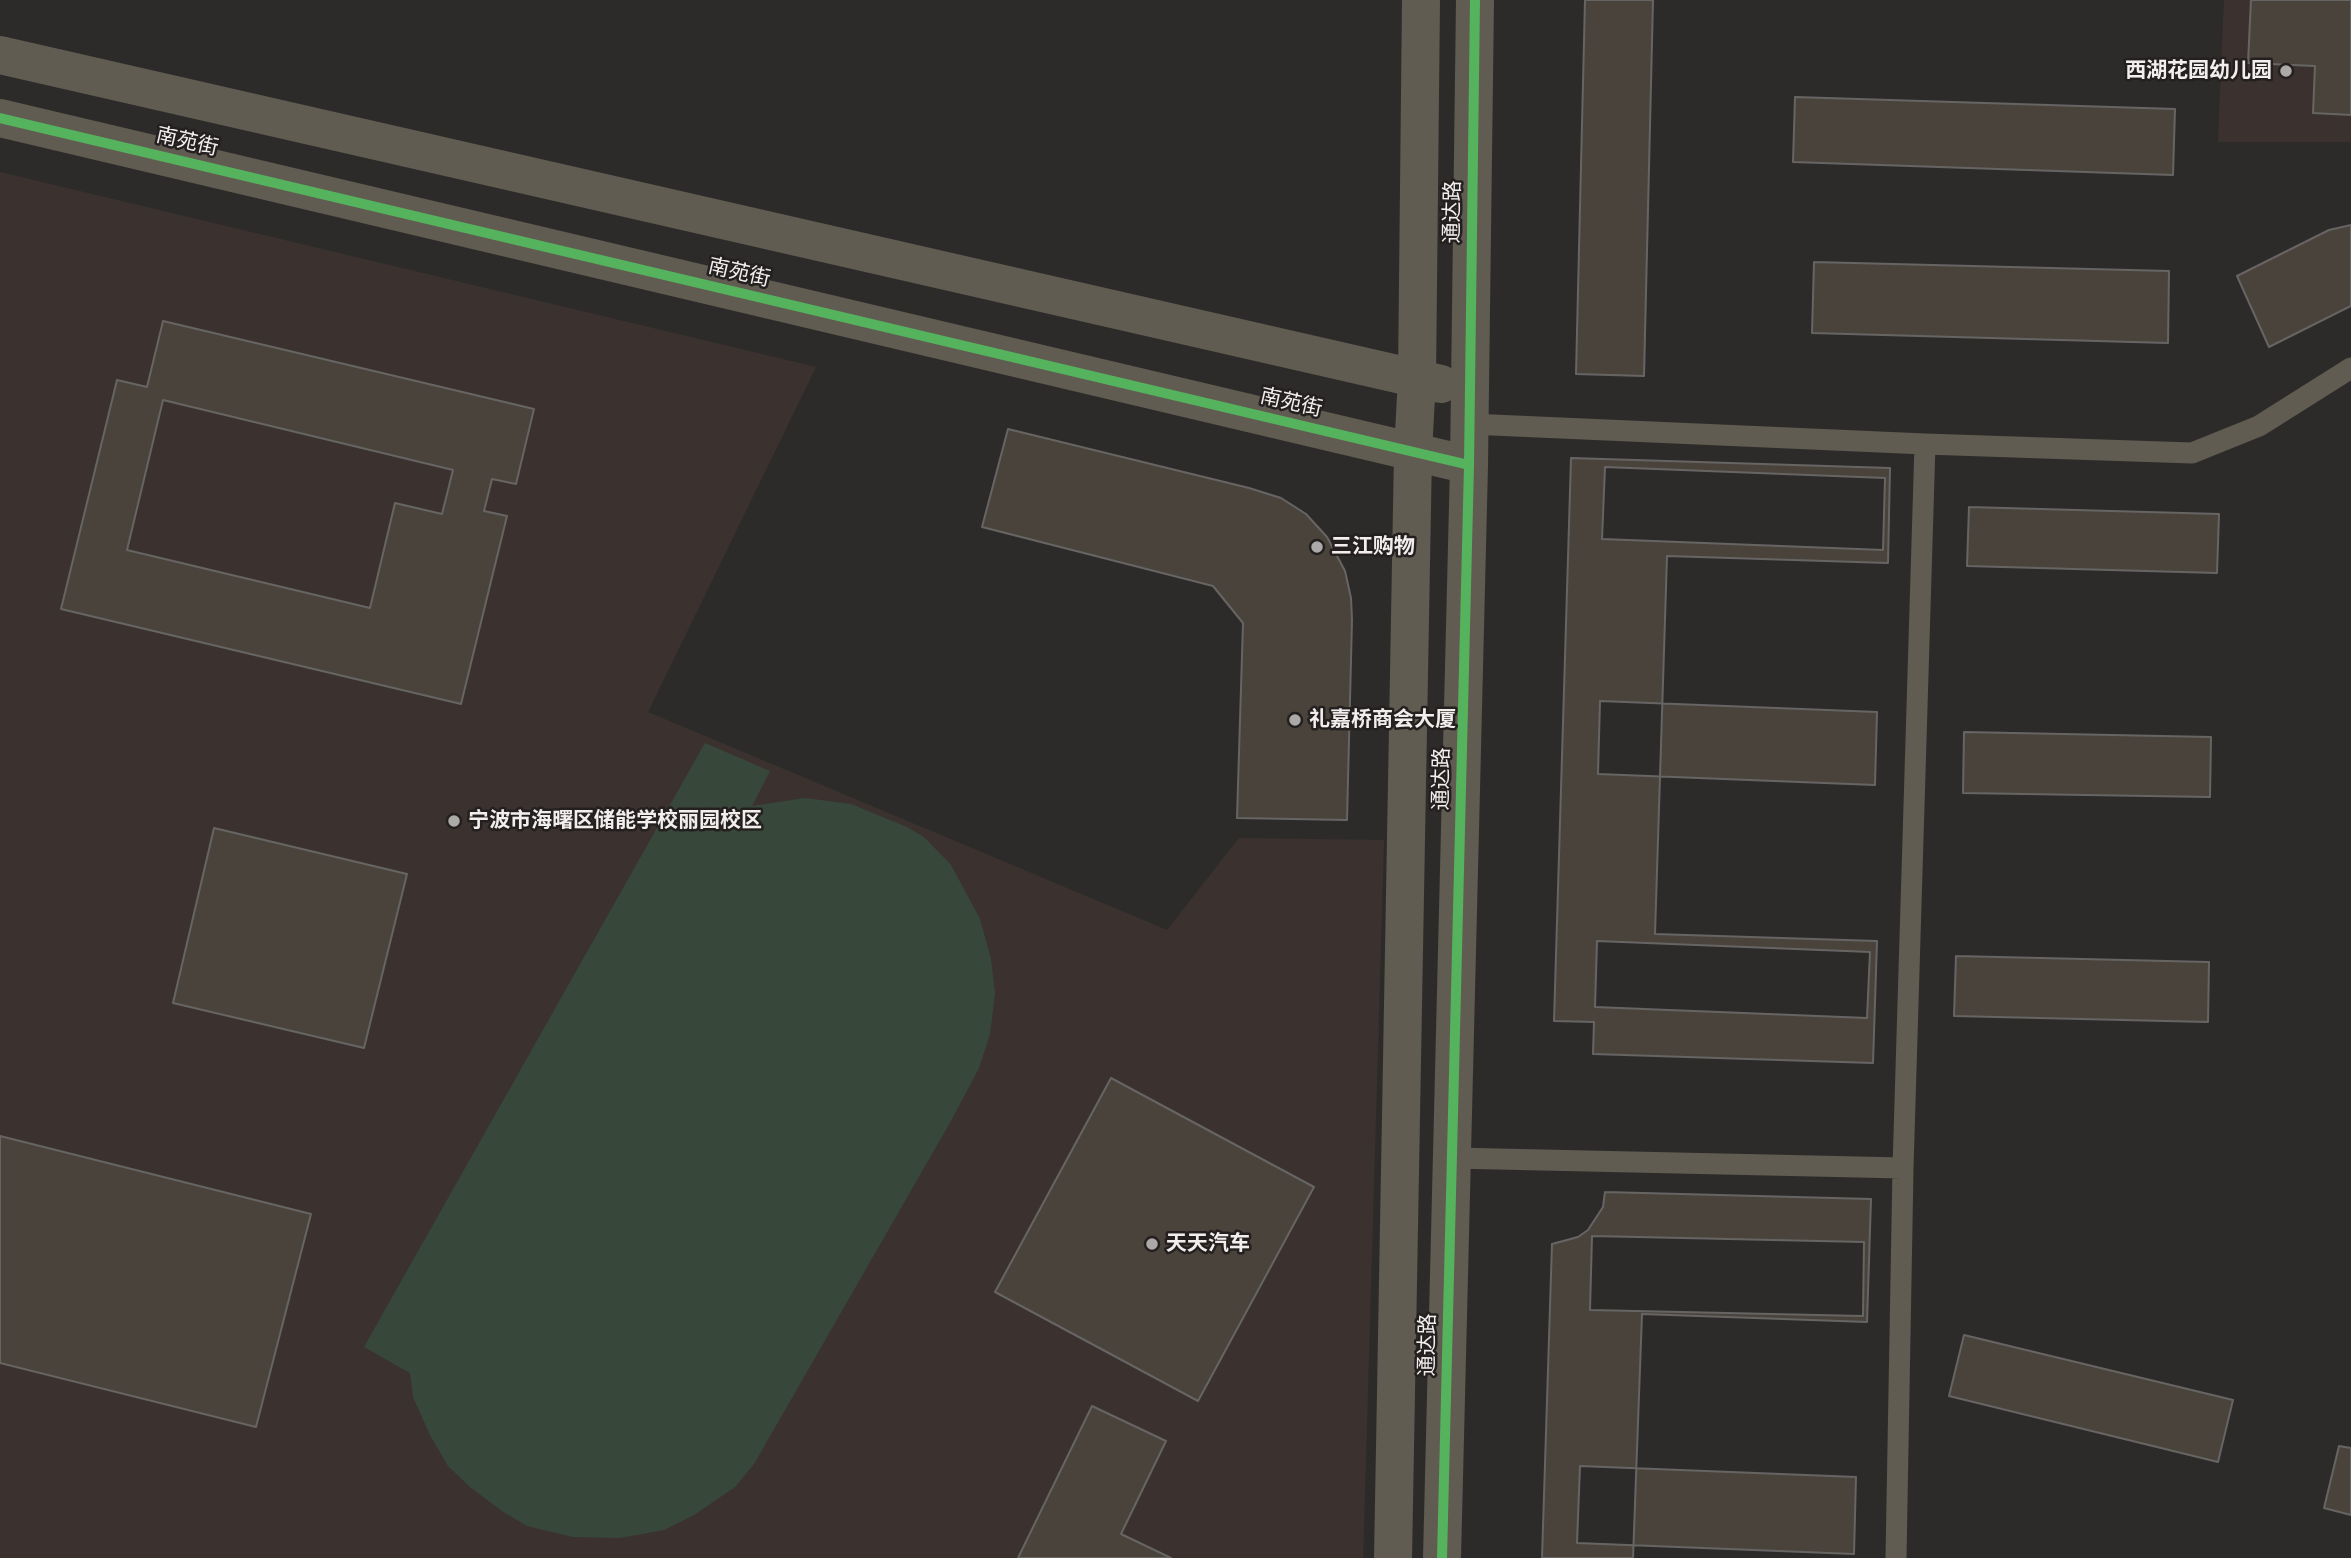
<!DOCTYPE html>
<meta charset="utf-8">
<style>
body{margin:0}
canvas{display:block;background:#2d2b29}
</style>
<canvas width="2351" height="1558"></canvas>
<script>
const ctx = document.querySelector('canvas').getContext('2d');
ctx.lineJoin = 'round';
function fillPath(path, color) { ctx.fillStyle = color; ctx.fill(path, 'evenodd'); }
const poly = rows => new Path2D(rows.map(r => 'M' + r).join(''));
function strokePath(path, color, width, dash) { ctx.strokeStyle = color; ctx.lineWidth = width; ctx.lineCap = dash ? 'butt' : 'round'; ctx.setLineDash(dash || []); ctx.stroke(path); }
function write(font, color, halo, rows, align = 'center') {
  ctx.font = font + ' Lora,"Noto Sans SC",serif'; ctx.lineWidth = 5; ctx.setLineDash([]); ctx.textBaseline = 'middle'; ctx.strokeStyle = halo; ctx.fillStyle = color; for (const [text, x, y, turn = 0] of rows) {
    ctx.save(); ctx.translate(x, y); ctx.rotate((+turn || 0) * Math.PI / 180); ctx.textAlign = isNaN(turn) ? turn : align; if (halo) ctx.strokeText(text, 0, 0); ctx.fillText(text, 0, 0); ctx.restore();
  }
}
fillPath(poly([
 [2224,0,2351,0,2351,142,2218,142],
 [0,172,816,367,648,712,1167,930,1239,838,1384,840,1363,1558,0,1558]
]), '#3b322f');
fillPath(poly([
 [705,743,770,771,752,806,805,798,851,804,907,827,924,837,951,865,980,919,991,959,995,993,990,1034,979,1068,952,1119,754,1464,735,1487,694,1515,664,1530,620,1538,573,1537,527,1526,502,1511,470,1487,448,1466,430,1435,413,1397,410,1373,364,1347]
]), '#37483b');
const building = poly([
 [1585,0,1653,0,1644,376,1576,374,1585,0],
 [2251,0,2351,0,2351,115,2313,113,2315,66,2248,63,2251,0],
 [1795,97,2175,109,2173,175,1793,162,1795,97],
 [2351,225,2351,306,2269,347,2237,276,2329,230,2351,225],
 [1814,262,2169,271,2168,343,1812,333,1814,262],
 [163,321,534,409,516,484,492,479,484,511,507,516,461,704,61,609,117,380,147,387,163,321],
 [163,400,453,470,442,514,395,503,370,608,127,550,163,400],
 [1008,429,1249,488,1281,498,1306,514,1327,537,1345,571,1351,598,1352,620,1347,820,1237,818,1243,623,1213,586,982,527,1008,429],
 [1571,458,1890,468,1888,563,1667,556,1655,934,1877,941,1873,1063,1593,1054,1594,1022,1554,1021,1571,458],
 [1605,467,1885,478,1883,550,1602,539,1605,467],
 [1969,507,2219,514,2217,573,1967,566,1969,507],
 [1600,701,1877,712,1875,785,1598,774,1600,701],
 [1964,732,2211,737,2210,797,1963,793,1964,732],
 [214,828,407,874,364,1048,173,1003,214,828],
 [1597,941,1870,952,1867,1018,1595,1007,1597,941],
 [1956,956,2209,962,2208,1022,1954,1016,1956,956],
 [1111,1078,1314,1187,1198,1401,995,1292,1111,1078],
 [0,1136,311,1214,256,1427,0,1363,0,1136],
 [1605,1192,1871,1199,1867,1322,1642,1314,1633,1558,1542,1558,1552,1244,1578,1237,1588,1230,1603,1207,1605,1192],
 [1592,1236,1864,1242,1863,1316,1590,1310,1592,1236],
 [1964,1335,2233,1400,2218,1462,1949,1396,1964,1335],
 [1092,1406,1166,1441,1121,1534,1171,1558,1018,1558,1092,1406],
 [2339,1446,2351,1448,2351,1515,2324,1508,2339,1446],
 [1580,1466,1856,1477,1854,1554,1577,1543,1580,1466]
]);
fillPath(building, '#4a433c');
strokePath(building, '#666563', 2);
strokePath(poly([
 [1470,424,1925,444,2192,453,2259,426,2351,368],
 [1452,1158,1903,1168],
 [1896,1558,1903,1168,1925,444]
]), '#605c52', 21);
strokePath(poly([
 [0,55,1441,384],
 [0,118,1469,465],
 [1393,1558,1413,452,1417,378,1421,0],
 [1442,1558,1469,465,1475,0]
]), '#605c52', 38);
strokePath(poly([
 [0,118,1469,465],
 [1442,1558,1469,465,1475,0]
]), '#56b35d', 10);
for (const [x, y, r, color] of [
 [2286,71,7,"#acaaa8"],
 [1317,547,7,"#acaaa8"],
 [1295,720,7,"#acaaa8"],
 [454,821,7,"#acaaa8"],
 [1152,1244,7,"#acaaa8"]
]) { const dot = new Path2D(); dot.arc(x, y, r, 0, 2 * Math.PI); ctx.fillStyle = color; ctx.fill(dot); strokePath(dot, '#24201f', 2.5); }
write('bold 21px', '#f1eeed', '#24201f', [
 ["西湖花园幼儿园",2272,71,"right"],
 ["三江购物",1331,547],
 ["礼嘉桥商会大厦",1309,720],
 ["宁波市海曙区储能学校丽园校区",468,821],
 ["天天汽车",1166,1244]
], 'left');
write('21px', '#f1eeed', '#24201f', [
 ["南苑街",187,142,13],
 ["通达路",1453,212,-89],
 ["南苑街",739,273,13],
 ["南苑街",1291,403,13],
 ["通达路",1442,779,-89],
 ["通达路",1428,1345,-89]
]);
</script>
